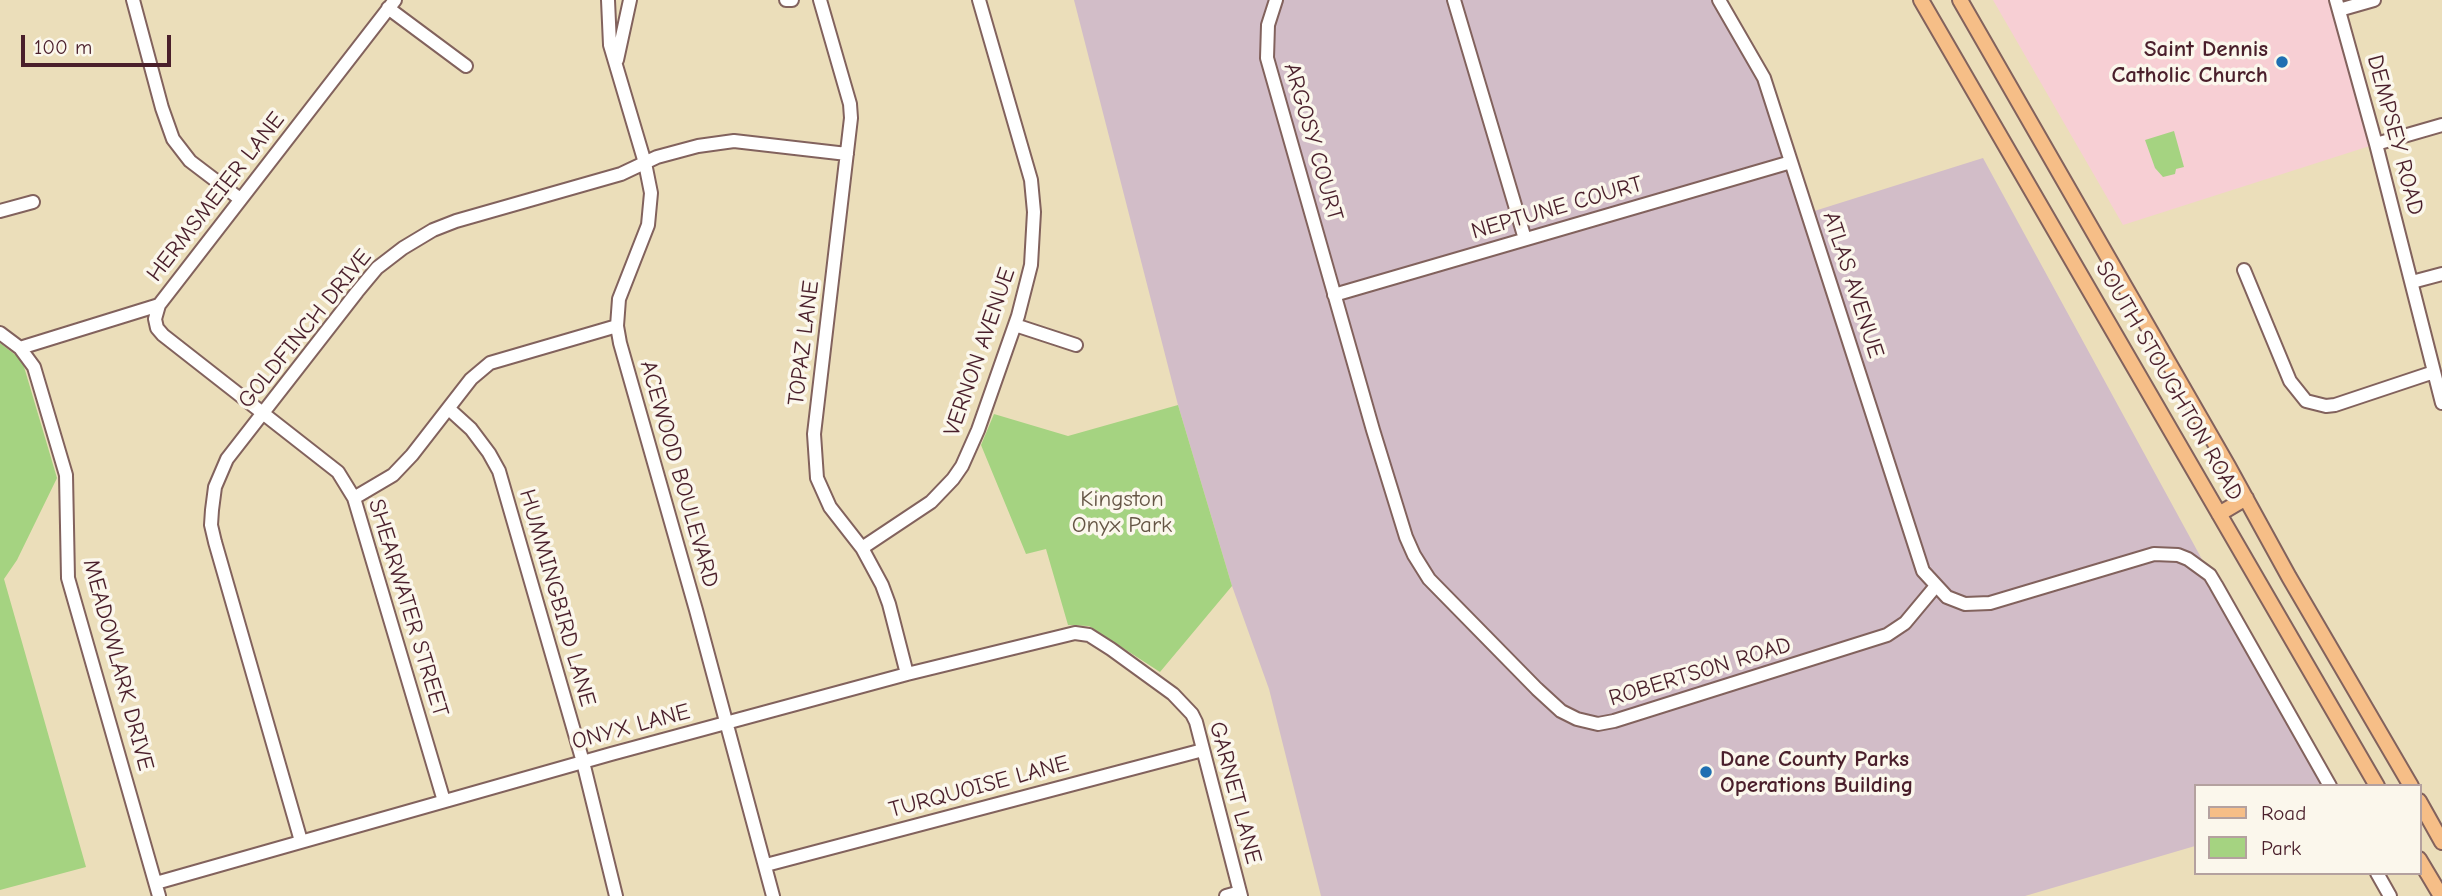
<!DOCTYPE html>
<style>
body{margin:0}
#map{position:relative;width:2442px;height:896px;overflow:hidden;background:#ebdeba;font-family:"Comic Neue",sans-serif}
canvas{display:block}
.legend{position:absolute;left:2194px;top:784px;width:228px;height:91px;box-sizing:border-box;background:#fbf7ec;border:2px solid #b4a19f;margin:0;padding:9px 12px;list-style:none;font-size:21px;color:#4a1f2b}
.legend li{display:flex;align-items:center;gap:14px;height:35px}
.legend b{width:35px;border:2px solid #b4a19f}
.scale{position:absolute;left:21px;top:35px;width:150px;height:32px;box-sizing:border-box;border:4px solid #4a1f2b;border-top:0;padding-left:9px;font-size:21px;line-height:24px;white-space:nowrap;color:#4a1f2b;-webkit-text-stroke:5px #fbf7ec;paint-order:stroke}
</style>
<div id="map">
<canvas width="2442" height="896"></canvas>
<ul class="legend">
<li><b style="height:9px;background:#f6be87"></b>Road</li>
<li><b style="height:19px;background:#a5d381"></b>Park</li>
</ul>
<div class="scale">100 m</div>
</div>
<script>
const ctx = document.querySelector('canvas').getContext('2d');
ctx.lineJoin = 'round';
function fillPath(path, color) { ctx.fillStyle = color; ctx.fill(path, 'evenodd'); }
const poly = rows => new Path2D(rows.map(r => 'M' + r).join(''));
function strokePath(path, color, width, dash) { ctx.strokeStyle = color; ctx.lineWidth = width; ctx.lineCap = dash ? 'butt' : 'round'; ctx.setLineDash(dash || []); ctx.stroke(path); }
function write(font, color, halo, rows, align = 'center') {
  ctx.font = font + ' "Comic Neue",sans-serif'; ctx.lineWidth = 7; ctx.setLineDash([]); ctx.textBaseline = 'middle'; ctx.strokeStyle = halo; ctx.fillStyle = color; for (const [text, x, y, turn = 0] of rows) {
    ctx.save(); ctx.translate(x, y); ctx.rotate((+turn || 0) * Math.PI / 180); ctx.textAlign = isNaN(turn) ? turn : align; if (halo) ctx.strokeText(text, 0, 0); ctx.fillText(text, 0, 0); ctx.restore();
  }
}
fillPath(poly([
 [1993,0,2336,0,2376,144,2123,225]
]), '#f7cfd4');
fillPath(poly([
 [1074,0,1719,0,1761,73,1808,213,1983,158,2216,585,2330,786,2195,786,2195,846,2025,896,1321,896,1269,689,1232,586,1178,405]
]), '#d2bdc8');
fillPath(poly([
 [2174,131,2184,167,2176,169,2175,174,2163,177,2155,168,2145,140],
 [0,343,22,360,57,478,17,560,4,579,86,867,0,890],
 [1178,405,1232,586,1160,672,1089,626,1068,625,1046,549,1026,554,981,445,994,414,1068,436]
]), '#a5d381');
const minor = poly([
 [133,0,162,108,173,139,190,161,240,199],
 [608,0,610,45,645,163,651,193,648,225,619,299,617,326,620,343,696,610,773,896],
 [786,0,792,0],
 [820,0,850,104,851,118,814,434,817,478,830,507,862,548,882,585,889,604,907,674],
 [1276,0,1268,25,1267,58,1373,430,1406,537,1414,555,1429,579,1537,689,1561,711,1577,719,1598,724,1614,721,1887,635,1905,623,1935,587],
 [1454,0,1525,239],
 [1719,0,1764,78,1923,571,1947,597,1965,604,1990,603,2154,554,2178,555,2188,559,2210,575,2216,585,2330,786],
 [2336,0,2376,144,2442,403],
 [388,8,466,66],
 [2339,10,2374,0],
 [617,60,630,0],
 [2376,144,2442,125],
 [0,211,33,202],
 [2244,270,2290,381,2306,401,2326,406,2335,405,2434,372],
 [2412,282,2442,274],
 [1334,295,1791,162],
 [159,305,155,319,157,328,163,335,338,472,354,498,444,801],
 [1015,325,1076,345],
 [0,333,20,348,34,367,66,475,68,578,159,896],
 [20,348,159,305,395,0],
 [449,409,471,429,489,453,499,471,583,762,616,896],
 [354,498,393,475,412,455,471,379,490,363,617,326],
 [862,548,931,502,953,479,962,466,978,430,1018,316,1031,265,1034,212,1031,180,979,0],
 [301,841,215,542,211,525,212,510,215,487,227,459,357,292,377,268,403,248,433,230,456,221,621,174,657,157,698,146,734,141,847,154],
 [766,865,1203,750],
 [2377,873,2390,896],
 [156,883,611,754,907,674,1075,633,1089,635,1111,649,1173,694,1192,714,1196,722,1241,896],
 [1226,896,1240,892]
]);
const major = poly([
 [1921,0,2377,786],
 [1960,0,2228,466,2289,577,2411,786],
 [2219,514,2246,498],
 [2419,801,2442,842],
 [2419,859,2441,896]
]);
strokePath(minor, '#82625d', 16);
strokePath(major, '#82625d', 18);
strokePath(minor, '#fff', 12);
strokePath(major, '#f6be87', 14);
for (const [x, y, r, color] of [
 [2282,62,7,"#1f6fb2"],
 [1706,772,7,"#1f6fb2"]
]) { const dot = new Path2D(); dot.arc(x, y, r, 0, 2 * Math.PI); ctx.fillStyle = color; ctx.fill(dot); strokePath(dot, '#fbf7ec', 2.5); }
write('bold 23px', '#4a1f2b', '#fbf7ec', [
 ["Saint Dennis",2268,49],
 ["Catholic Church",2268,75],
 ["Dane County Parks",1720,759,"left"],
 ["Operations Building",1720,785,"left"]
], 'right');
write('23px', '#4a1f2b', '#fbf7ec', [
 ["DEMPSEY ROAD",2395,135,75],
 ["ARGOSY COURT",1313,142,74],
 ["HERMSMEIER LANE",216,197,-52],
 ["NEPTUNE COURT",1557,208,-16],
 ["ATLAS AVENUE",1853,285,72],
 ["GOLDFINCH DRIVE",305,329,-51],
 ["TOPAZ LANE",804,343,-83],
 ["VERNON AVENUE",980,352,-71],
 ["SOUTH STOUGHTON ROAD",2169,381,60],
 ["ACEWOOD BOULEVARD",679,474,74],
 ["HUMMINGBIRD LANE",557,598,74],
 ["SHEARWATER STREET",408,608,73],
 ["MEADOWLARK DRIVE",118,665,75],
 ["ROBERTSON ROAD",1700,672,-17],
 ["ONYX LANE",631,727,-15],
 ["TURQUOISE LANE",979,787,-15],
 ["GARNET LANE",1235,793,75]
]);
write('23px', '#655545', '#fbf7ec', [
 ["Kingston",1122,499],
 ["Onyx Park",1122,525]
]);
</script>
